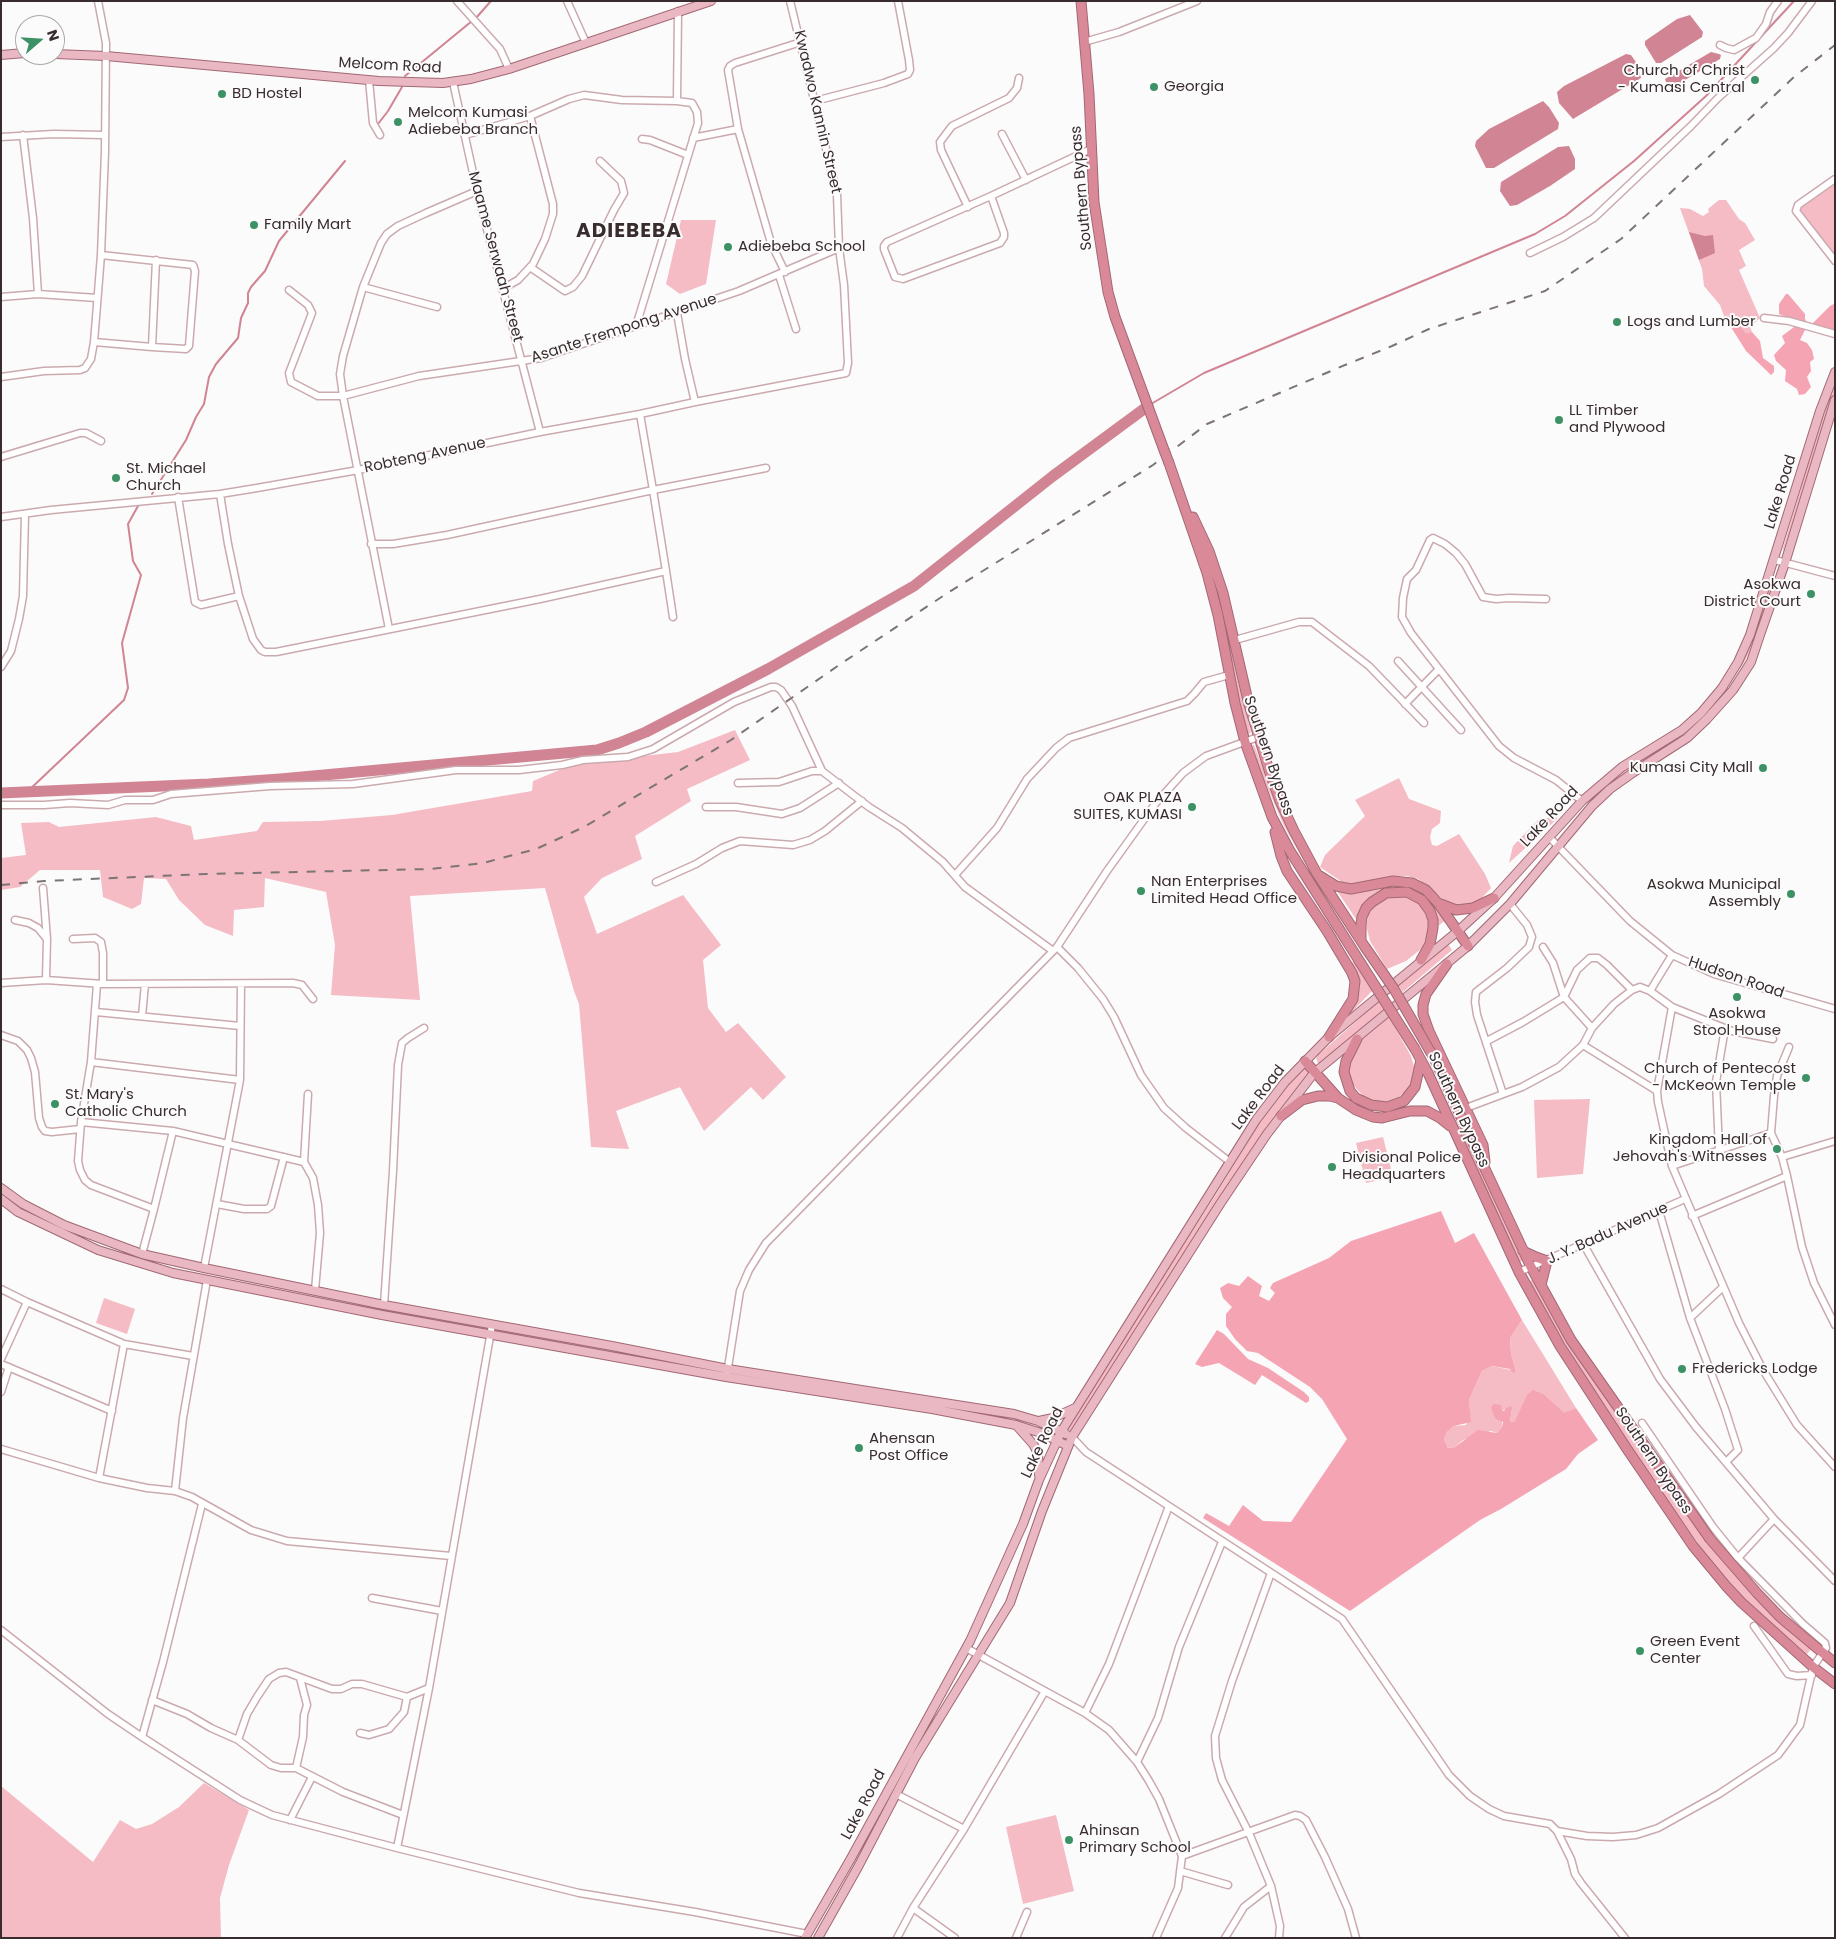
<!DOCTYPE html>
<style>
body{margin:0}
#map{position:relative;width:1836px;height:1939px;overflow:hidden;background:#fbfbfb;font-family:Poppins,sans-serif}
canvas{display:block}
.frame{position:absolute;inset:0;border:2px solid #392c2e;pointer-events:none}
.north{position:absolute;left:15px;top:15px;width:50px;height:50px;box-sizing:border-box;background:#fbfbfb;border:1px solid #ada8a9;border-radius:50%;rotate:71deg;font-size:14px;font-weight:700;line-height:20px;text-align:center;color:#392c2e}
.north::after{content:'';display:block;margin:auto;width:18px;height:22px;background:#3d9265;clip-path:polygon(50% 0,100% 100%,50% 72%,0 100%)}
</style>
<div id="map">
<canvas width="1836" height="1939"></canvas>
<div class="frame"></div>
<div class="north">N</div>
</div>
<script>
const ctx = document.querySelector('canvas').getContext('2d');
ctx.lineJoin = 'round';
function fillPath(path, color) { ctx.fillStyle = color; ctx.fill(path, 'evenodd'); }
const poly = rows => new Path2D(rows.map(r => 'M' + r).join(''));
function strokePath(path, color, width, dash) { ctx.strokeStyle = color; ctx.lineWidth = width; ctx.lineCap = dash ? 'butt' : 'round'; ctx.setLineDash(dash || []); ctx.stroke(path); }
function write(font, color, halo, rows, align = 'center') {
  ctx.font = font + ' Poppins,sans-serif'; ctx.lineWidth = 4; ctx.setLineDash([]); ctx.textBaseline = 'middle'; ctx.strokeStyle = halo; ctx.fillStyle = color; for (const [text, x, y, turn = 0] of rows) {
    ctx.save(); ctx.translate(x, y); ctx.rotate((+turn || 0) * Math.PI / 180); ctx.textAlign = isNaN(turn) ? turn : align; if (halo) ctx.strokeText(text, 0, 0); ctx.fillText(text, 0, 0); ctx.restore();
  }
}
fillPath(poly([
 [1835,181,1835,256,1800,211,1800,208,1805,203],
 [1719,200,1726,200,1739,219,1745,223,1755,240,1739,250,1746,266,1739,270,1760,318,1750,327,1752,332,1746,333,1732,315,1724,316,1720,305,1704,286,1702,269,1680,208,1690,209,1703,216,1709,212,1708,209],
 [681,220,716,220,706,284,680,294,666,284],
 [1835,382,1835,392,1783,552,1783,548,1800,492,1811,447],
 [1210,571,1213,571,1222,604,1236,674,1251,732,1249,734,1246,733],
 [1773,578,1775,580,1760,629,1745,661,1720,698,1694,726,1668,748,1628,771,1603,791,1602,789,1634,762,1674,739,1721,694,1770,580],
 [735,730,750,760,687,789,691,801,635,836,642,859,602,878,584,897,597,934,683,895,721,945,703,960,708,1008,726,1032,738,1023,786,1077,763,1100,751,1087,704,1131,680,1087,616,1111,629,1149,591,1147,579,1004,574,991,545,888,410,896,420,1000,331,995,335,945,326,892,265,878,264,907,234,910,233,936,205,925,179,900,166,879,144,878,141,904,132,909,103,897,100,870,40,870,20,887,1,890,1,858,26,855,21,823,49,822,59,827,156,817,191,826,194,840,257,831,263,822,320,821,392,815,532,791,533,781,574,764,678,752],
 [1252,745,1254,745,1280,810,1317,884,1284,826,1259,768],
 [1399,778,1409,799,1441,811,1440,823,1432,829,1430,837,1432,845,1437,846,1459,834,1485,874,1491,888,1480,900,1473,904,1459,906,1449,904,1418,879,1407,876,1395,876,1366,884,1352,885,1342,882,1320,867,1325,855,1365,816,1355,800],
 [1556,816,1557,819,1509,863,1513,846,1538,820],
 [1397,885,1416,889,1423,894,1447,919,1438,926,1435,914,1404,888,1397,888,1389,889,1358,922,1335,888,1353,893,1376,890],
 [1389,896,1405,896,1416,901,1427,913,1430,924,1427,940,1421,949,1406,961,1387,969,1370,941,1366,925,1369,914,1375,905],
 [1448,944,1452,950,1403,992,1397,984],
 [1354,960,1373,990,1344,1020,1357,1000,1360,985,1359,977,1352,963],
 [1379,1001,1384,1009,1322,1063,1318,1063,1316,1059,1318,1055],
 [1389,1017,1411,1056,1415,1070,1410,1087,1399,1097,1383,1102,1366,1099,1353,1085,1349,1072,1349,1065,1351,1053,1360,1041],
 [1305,1065,1312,1072,1282,1109,1234,1176,1165,1282,1075,1430,1070,1431,1067,1427,1215,1196,1262,1119,1280,1094],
 [1443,1091,1523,1260,1520,1262,1502,1225],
 [1590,1099,1583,1174,1537,1178,1534,1100],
 [1383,1137,1393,1177,1366,1183,1356,1143],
 [1534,1279,1707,1538,1812,1648,1807,1654,1746,1601,1700,1546,1657,1485,1594,1391,1552,1322,1530,1281],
 [104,1298,135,1309,127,1334,96,1323],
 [1522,1320,1576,1408,1564,1414,1545,1395,1519,1414,1515,1421,1512,1422,1510,1421,1512,1409,1502,1410,1502,1427,1497,1433,1491,1431,1463,1440,1455,1447,1448,1448,1444,1439,1447,1432,1454,1426,1466,1425,1470,1415,1469,1400,1482,1371,1492,1366,1516,1371,1511,1354,1510,1338],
 [204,1783,249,1810,229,1865,220,1898,221,1938,1,1938,1,1786,93,1862,120,1820,136,1829,152,1824,179,1807],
 [1056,1815,1074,1891,1023,1904,1006,1827]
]), '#f5bcc5');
fillPath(poly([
 [1786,294,1788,294,1805,314,1805,319,1807,323,1808,328,1805,330,1800,340,1807,343,1812,350,1814,359,1810,362,1811,371,1807,377,1811,387,1805,394,1799,395,1797,389,1785,381,1786,370,1776,361,1774,355,1785,343,1782,336,1794,327,1790,324,1786,317,1779,314,1779,304],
 [1834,304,1835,332,1812,324,1830,306],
 [1732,315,1746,333,1752,332,1760,341,1763,358,1774,366,1774,372,1771,375,1746,351,1724,316],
 [1441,1211,1455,1243,1474,1233,1522,1320,1510,1338,1511,1354,1516,1371,1513,1373,1510,1369,1492,1366,1482,1371,1469,1400,1471,1422,1454,1426,1447,1432,1444,1439,1448,1448,1455,1447,1478,1430,1497,1433,1502,1427,1503,1422,1496,1419,1493,1414,1491,1407,1494,1404,1501,1405,1502,1410,1504,1411,1506,1408,1511,1406,1512,1409,1510,1421,1512,1422,1515,1421,1527,1395,1533,1390,1545,1395,1564,1413,1576,1408,1598,1440,1578,1454,1566,1469,1501,1509,1480,1520,1350,1611,1203,1518,1206,1513,1229,1526,1243,1505,1263,1521,1291,1522,1347,1439,1322,1399,1310,1387,1258,1353,1247,1351,1235,1339,1226,1326,1226,1314,1232,1307,1223,1298,1220,1288,1228,1283,1239,1286,1248,1276,1262,1286,1259,1296,1269,1301,1275,1293,1270,1288,1273,1283,1329,1258,1351,1241],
 [1217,1330,1224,1334,1248,1359,1268,1368,1304,1392,1309,1397,1309,1401,1306,1403,1262,1375,1255,1385,1219,1363,1202,1367,1195,1364]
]), '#f5a4b3');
fillPath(poly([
 [1690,15,1703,32,1702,37,1661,63,1656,63,1645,45,1645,41,1677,19],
 [1711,52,1719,54,1721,55,1720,59,1680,83,1671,87,1667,85,1665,79],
 [1626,54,1631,55,1638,65,1641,78,1573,119,1559,103,1557,92,1564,86],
 [1543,101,1549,107,1559,123,1558,129,1494,168,1486,168,1475,146,1476,141,1489,129],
 [1569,146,1575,159,1575,169,1550,186,1517,205,1510,206,1500,191,1501,182,1558,147],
 [1689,232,1705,236,1713,235,1715,253,1699,260]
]), '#d18493');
strokePath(poly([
 [476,18,491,1],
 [405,76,472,21],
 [378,124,388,111,402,87],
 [1151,404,1204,373,1535,234,1565,216,1634,161,1706,96,1794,1],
 [152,494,186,440,196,417,204,404,209,377,216,364,238,338,241,318,248,303,248,293,251,287,265,271,279,241,345,161],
 [27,792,124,700,128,688,122,643,141,575,133,561,128,524,138,506]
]), '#d18493', 2);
strokePath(poly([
 [1,793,209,784,280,779,597,750,619,743,646,732,768,669,914,586,1053,476,1148,406]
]), '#d18493', 11);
const minor = poly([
 [457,1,500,49,509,69],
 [567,1,586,43],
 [1084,42,1119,32,1197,1],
 [1720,45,1726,48,1734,50,1756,38,1766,24,1770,12,1778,1],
 [369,80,373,123,380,135],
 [453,82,477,191,540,432],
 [815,101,884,83,908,74,910,70,909,60,898,1],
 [1002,134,1026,180],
 [23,135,33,218,38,294,97,298],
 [465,135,530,116,569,99,584,95,622,100,677,101],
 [1,137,54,134,104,135],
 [693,138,738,129],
 [642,139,650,140,688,155],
 [1835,179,1798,205,1796,211,1835,261],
 [991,196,1004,233,1004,237,1000,243,903,279,895,277,884,249,884,246,887,242,991,196,1091,149],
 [968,207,941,150,940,142,952,126,1009,98,1017,88,1019,78],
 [1530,253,1563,237,1594,218,1691,126,1718,98,1774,48,1788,33,1812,1],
 [530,267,565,291,573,287,582,276,614,210,624,193,621,181,600,161],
 [785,272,771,243,738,129,728,70,730,66,735,63,801,42],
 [779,275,796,329],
 [363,287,437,307],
 [502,289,518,280,533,264,545,239,553,214,553,204,530,116],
 [289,290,308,305,312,313,289,373,291,382,318,396,343,396,419,376,541,358,739,291,839,248],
 [1,297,38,294],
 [677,313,685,359,695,402],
 [1764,318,1789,321,1835,334],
 [636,326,698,123,697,112,692,103,677,101,678,11],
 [94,342,152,347,186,349,189,346,195,271,193,265,101,255],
 [152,347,156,260],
 [1,377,44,371,80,370,85,368,91,359,94,342,101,255,105,152,106,43,98,1],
 [1,457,80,433,86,433,101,441],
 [220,494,228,544,239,596,253,639,261,650,265,652,276,652,540,599,666,571,653,490,766,468],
 [178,497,195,602,201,605,239,596],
 [1,517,51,510,220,494,257,488,358,470,540,432,640,414,695,402,846,373,848,363,844,285,839,248,837,194,790,1],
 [371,544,393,544,447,535,653,490,640,414],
 [1775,560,1835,576],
 [666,571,673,617],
 [1546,599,1509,598,1496,599,1483,597,1465,564,1456,553,1445,544,1433,538,1430,540,1416,570,1407,579,1403,598,1402,617,1411,633,1499,746,1514,758,1556,780,1582,801],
 [389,629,343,396,340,374,343,356,363,287,381,243,387,234,398,226,426,213,477,191],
 [1235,640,1299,622,1312,622,1369,666,1424,723],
 [1398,661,1461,730],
 [1,667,11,651,19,619,23,596,25,514],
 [1405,704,1439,669],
 [738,783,779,782,812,771,822,771,869,807,902,828,943,862,965,887,1053,951],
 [1,805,44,805,70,803,108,805,125,800,153,800,171,794,270,786,353,784,456,770,519,770,562,765,583,760,628,757,653,749,734,702,771,687,776,687,781,690,792,706,822,771],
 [706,807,736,807,782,814,800,808,839,783],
 [1550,838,1630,921,1672,955,1714,974,1835,1009],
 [955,875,997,828,1027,779,1056,748,1069,738,1187,701,1194,694,1204,682,1229,675],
 [656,882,696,864,722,848,740,841,793,845,810,840,825,831,862,801],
 [43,888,47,939,46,980],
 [15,920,29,923,38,928,46,938],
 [73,939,95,938,101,942,103,953,103,984],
 [1057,947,1078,968,1103,999,1114,1017,1141,1075,1164,1108,1186,1128,1230,1162],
 [1543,947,1553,963,1564,997,1592,1028],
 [1,983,46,980,103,984,293,983,302,985,313,999],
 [97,984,91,1062,81,1122,78,1161,80,1170,85,1180,91,1185,154,1209,142,1254],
 [1650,991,1672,955],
 [1672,1007,1657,1091,1658,1102,1672,1166,1739,1323,1763,1370,1797,1425,1835,1467],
 [96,1012,240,1026],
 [142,1016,145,984],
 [1,1035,18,1041,27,1050,31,1058,35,1072,39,1118,42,1127,45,1131,52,1132,80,1129],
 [1487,1041,1523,1022,1564,997,1577,970,1590,958,1598,958,1607,965,1632,990],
 [1583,1045,1657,1091],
 [1789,1047,1777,1076,1774,1096,1771,1133,1782,1157,1787,1176,1802,1247,1814,1283,1835,1325],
 [91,1062,240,1080],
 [1503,1094,1477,1015,1475,1002,1476,992,1507,968,1529,947,1532,937,1527,925,1510,904],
 [1466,1108,1522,1087,1559,1067,1583,1045,1592,1028,1614,1004,1632,990,1640,987,1650,991,1672,1007,1732,1031,1773,1039],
 [81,1122,173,1131,304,1162,313,1178,318,1205,320,1233,315,1290],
 [1719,1150,1716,1082,1725,1028],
 [1782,1157,1835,1141],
 [304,1162,308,1094],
 [1672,1166,1771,1133],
 [217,1204,244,1209,267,1209,271,1206,284,1157],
 [154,1209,173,1131],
 [1659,1211,1690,1318],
 [1692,1216,1787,1176],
 [1584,1245,1660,1379,1696,1427,1774,1519,1835,1581],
 [204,1268,240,1080,241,984],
 [1519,1272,1685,1199],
 [207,1280,183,1418,175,1491,192,1497,251,1530,287,1541,451,1556],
 [1723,1287,1690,1318,1725,1409,1738,1450,1726,1462],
 [1,1289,27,1302,1,1359],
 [27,1302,124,1344,193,1356],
 [384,1305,393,1171,398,1065,402,1043,408,1038,424,1028],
 [492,1325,429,1688,397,1848,579,1893,695,1912,807,1934],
 [1,1364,112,1411],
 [727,1374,740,1291,749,1270,766,1243,1057,947,1107,871,1155,804,1183,773,1206,756,1258,737],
 [1,1392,9,1367],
 [1072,1437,1086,1452,1342,1619,1449,1775,1470,1796,1489,1809,1504,1816,1550,1824,1557,1831,1571,1859,1575,1874,1581,1883,1625,1938],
 [1,1449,99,1478,147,1488,175,1491],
 [99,1478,124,1344],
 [1738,1558,1774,1519],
 [1271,1573,1232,1681,1215,1736,1216,1758,1222,1780,1249,1833,1271,1886,1280,1926,1279,1938],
 [372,1598,442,1611],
 [1754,1626,1788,1674,1797,1676,1812,1675],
 [1,1630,108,1714,142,1737,163,1662,202,1504],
 [966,1648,1085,1713,1109,1730,1137,1762,1149,1781,1159,1799,1182,1856,1178,1888,1156,1938],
 [152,1700,187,1714,211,1728,238,1740,271,1765,281,1768,296,1768,343,1792,403,1815],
 [1085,1713,1109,1664,1169,1506],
 [360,1733,369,1735,389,1729,404,1712,407,1697],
 [142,1737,240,1800,272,1815,397,1848],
 [238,1740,247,1714,257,1697,269,1679,279,1673,286,1672,332,1689,341,1689,352,1684,362,1684,407,1697,429,1688],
 [1137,1762,1158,1718,1179,1647,1222,1542],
 [296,1768,303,1737,304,1715,307,1705,300,1678],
 [896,1794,964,1829],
 [290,1820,312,1777],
 [1557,1831,1587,1836,1613,1837,1636,1835,1658,1828,1719,1794,1778,1755,1800,1725,1813,1667,1826,1648,1825,1643,1803,1624,1738,1558,1713,1527,1642,1423],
 [1182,1856,1295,1815,1300,1816,1306,1820,1325,1857,1348,1909,1356,1938],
 [1180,1871,1228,1885],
 [913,1908,955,1938],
 [897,1938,913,1908,964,1829,1045,1691],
 [1016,1938,1027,1912],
 [1225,1938,1244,1907,1271,1886]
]);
const major = poly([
 [55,54,106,56,379,81,443,83,471,79,509,69,711,1],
 [1,55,25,53],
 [1,1188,23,1204,64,1225,142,1254,204,1268,384,1305,612,1346,728,1369,1014,1414,1038,1421,1066,1434],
 [1,1199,18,1212,98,1250,173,1273,382,1315,726,1377,932,1409,1016,1425,1041,1433,1068,1446],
 [1039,1421,1053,1418,1075,1408],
 [1017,1426,1033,1444,1038,1453,1039,1475],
 [805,1938,850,1860,970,1641,1023,1524,1039,1480,1061,1432,1256,1120,1285,1082,1329,1037,1458,931,1494,898,1582,801,1622,767,1682,730,1701,713,1722,688,1738,662,1750,635,1820,411,1835,372],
 [818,1938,858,1867,915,1758,1010,1603,1042,1511,1072,1437,1220,1204,1267,1134,1314,1073,1468,946,1510,904,1592,806,1610,789,1634,772,1687,738,1707,719,1733,690,1751,662,1760,635,1785,563,1835,400]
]);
const highway = poly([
 [1081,1,1089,94,1094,202,1108,292,1115,317,1164,450],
 [1169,463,1207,573,1218,615,1235,703,1245,742,1272,817,1290,851,1360,962],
 [1193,517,1209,551,1223,593,1249,705,1269,770,1280,801,1294,831,1316,872,1365,947],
 [1275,832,1281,856,1287,871,1327,931,1352,973,1355,981,1353,999,1329,1037],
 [1320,876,1336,886,1351,889,1393,881,1412,883,1426,890,1438,903,1456,910,1473,908,1494,898],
 [1438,903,1468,946],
 [1361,939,1361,924,1362,917,1366,908,1372,902,1386,893,1407,892,1422,900,1430,911,1433,920,1433,928,1430,944,1421,960],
 [1447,964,1426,994,1423,1005,1423,1014,1429,1031,1483,1145,1485,1162],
 [1357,1039,1346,1061,1344,1072,1350,1091,1356,1098,1371,1105,1387,1107,1404,1101,1415,1087,1421,1060],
 [1415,1049,1428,1073,1519,1272,1560,1346,1627,1449,1693,1546,1727,1587,1741,1602,1813,1667,1835,1684],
 [1305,1061,1338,1098],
 [1281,1116,1302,1100,1318,1096,1329,1096,1338,1098,1356,1110,1373,1117,1382,1118,1410,1111,1427,1111,1440,1118,1450,1126],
 [1472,1141,1531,1267,1571,1340,1710,1539,1757,1593,1780,1617,1835,1663],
 [1523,1251,1536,1257,1547,1261,1541,1285]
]);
strokePath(minor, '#cbaaaf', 9);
strokePath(major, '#a26874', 10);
strokePath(highway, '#a26874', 11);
strokePath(minor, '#fff', 6);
strokePath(major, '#e9b8c2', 8);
strokePath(highway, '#da8999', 9);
strokePath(poly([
 [1,885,44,881,206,874,431,869,483,863,536,849,584,827,731,740,839,665,949,592,1153,465,1207,424,1345,365,1392,346,1429,329,1545,291,1621,239,1794,77,1835,45]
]), '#7d7476', 2, [9, 9]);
const highwayBridge = poly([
 [1164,450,1169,463],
 [1365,947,1394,989,1434,1058,1472,1141],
 [1360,962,1415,1049]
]);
strokePath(highwayBridge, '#a26874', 11, []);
strokePath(highwayBridge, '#da8999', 9);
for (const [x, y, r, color] of [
 [1755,80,5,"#3d9265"],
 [1154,87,5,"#3d9265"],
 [222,94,5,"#3d9265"],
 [398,122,5,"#3d9265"],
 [254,225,5,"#3d9265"],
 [728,247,5,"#3d9265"],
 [1617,322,5,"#3d9265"],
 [1559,420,5,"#3d9265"],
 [116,478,5,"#3d9265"],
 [1811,594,5,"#3d9265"],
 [1763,768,5,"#3d9265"],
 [1192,807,5,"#3d9265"],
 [1141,891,5,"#3d9265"],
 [1791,894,5,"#3d9265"],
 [1737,997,5,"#3d9265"],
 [1806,1078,5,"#3d9265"],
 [55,1104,5,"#3d9265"],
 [1777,1149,5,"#3d9265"],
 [1332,1167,5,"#3d9265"],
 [1682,1369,5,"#3d9265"],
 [859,1448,5,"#3d9265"],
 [1640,1651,5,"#3d9265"],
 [1069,1840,5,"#3d9265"]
]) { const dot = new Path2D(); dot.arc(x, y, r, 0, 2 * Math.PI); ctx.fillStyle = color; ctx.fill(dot); strokePath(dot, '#fbfbfb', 2); }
write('15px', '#392c2e', '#fbfbfb', [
 ["Melcom Road",390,66,3],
 ["Kwadwo Kannin Street",817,112,77],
 ["Southern Bypass",1082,188,-95],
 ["Maame Serwaah Street",495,257,75],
 ["Asante Frempong Avenue",624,329,-18],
 ["Robteng Avenue",425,456,-12],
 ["Lake Road",1781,492,-73],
 ["Southern Bypass",1268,756,71],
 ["Lake Road",1550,817,-47],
 ["Hudson Road",1736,978,19],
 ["Lake Road",1259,1098,-53],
 ["Southern Bypass",1458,1110,65],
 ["J. Y. Badu Avenue",1608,1234,-24],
 ["Lake Road",1043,1443,-64],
 ["Southern Bypass",1653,1461,56],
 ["Lake Road",864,1805,-62]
]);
write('15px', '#392c2e', '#fbfbfb', [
 ["Church of Christ",1745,71,"right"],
 ["- Kumasi Central",1745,88,"right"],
 ["Georgia",1164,87],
 ["BD Hostel",232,94],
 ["Melcom Kumasi",408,113],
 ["Adiebeba Branch",408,130],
 ["Family Mart",264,225],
 ["Adiebeba School",738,247],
 ["Logs and Lumber",1627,322],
 ["LL Timber",1569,411],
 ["and Plywood",1569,428],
 ["St. Michael",126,469],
 ["Church",126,486],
 ["Asokwa",1801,585,"right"],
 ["District Court",1801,602,"right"],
 ["Kumasi City Mall",1753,768,"right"],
 ["OAK PLAZA",1182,798,"right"],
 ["SUITES, KUMASI",1182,815,"right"],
 ["Nan Enterprises",1151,882],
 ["Limited Head Office",1151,899],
 ["Asokwa Municipal",1781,885,"right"],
 ["Assembly",1781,902,"right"],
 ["Asokwa",1737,1014,"center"],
 ["Stool House",1737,1031,"center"],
 ["Church of Pentecost",1796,1069,"right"],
 ["- McKeown Temple",1796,1086,"right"],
 ["St. Mary's",65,1095],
 ["Catholic Church",65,1112],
 ["Kingdom Hall of",1767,1140,"right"],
 ["Jehovah's Witnesses",1767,1157,"right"],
 ["Divisional Police",1342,1158],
 ["Headquarters",1342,1175],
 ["Fredericks Lodge",1692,1369],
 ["Ahensan",869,1439],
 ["Post Office",869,1456],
 ["Green Event",1650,1642],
 ["Center",1650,1659],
 ["Ahinsan",1079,1831],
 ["Primary School",1079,1848]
], 'left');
ctx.letterSpacing = '1px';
write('bold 20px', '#392c2e', '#fbfbfb', [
 ["ADIEBEBA",629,232]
]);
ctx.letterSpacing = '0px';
</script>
